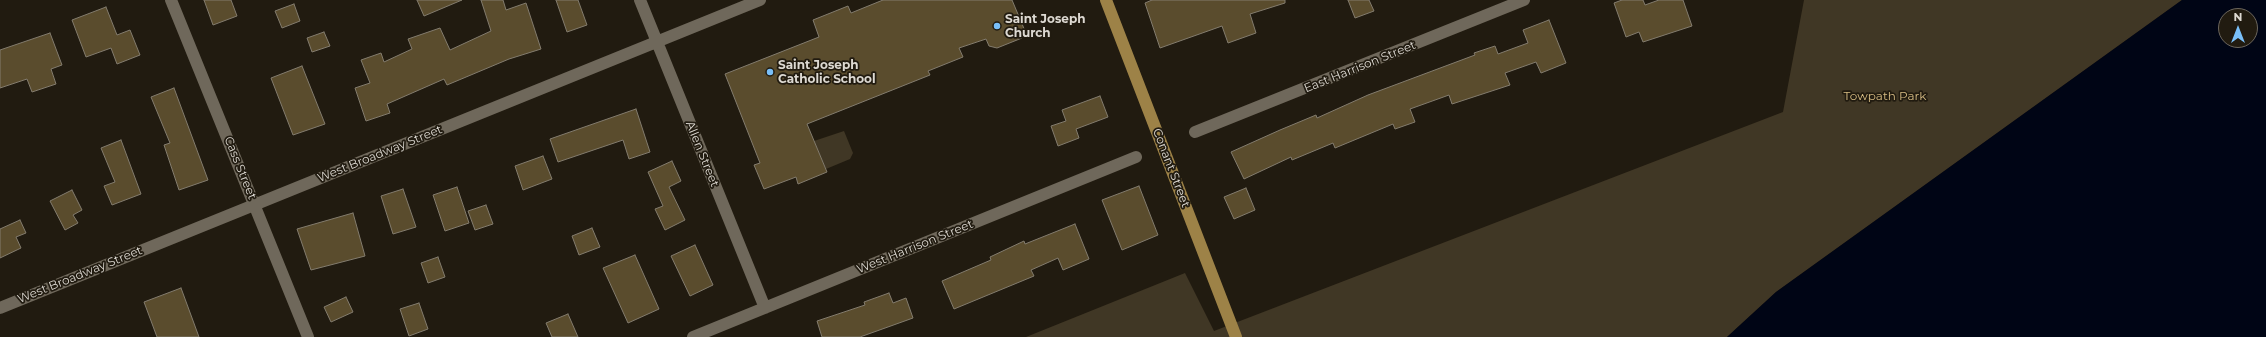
<!DOCTYPE html>
<style>
body{margin:0}
#map{position:relative;width:2266px;height:337px;overflow:hidden;background:#211b10;font-family:Montserrat,sans-serif}
canvas{display:block}
.north{position:absolute;left:2218px;top:8px;width:40px;height:40px;box-sizing:border-box;background:#211b10;border:1px solid #6c675e;border-radius:50%;rotate:0deg;font-size:11px;font-weight:700;line-height:16px;text-align:center;color:#ddd9d2}
.north::after{content:'';display:block;margin:auto;width:14px;height:18px;background:#79bff8;clip-path:polygon(50% 0,100% 100%,50% 72%,0 100%)}
</style>
<div id="map">
<canvas width="2266" height="337"></canvas>
<div class="north">N</div>
</div>
<script>
const ctx = document.querySelector('canvas').getContext('2d');
ctx.lineJoin = 'round';
function fillPath(path, color) { ctx.fillStyle = color; ctx.fill(path, 'evenodd'); }
const poly = rows => new Path2D(rows.map(r => 'M' + r).join(''));
function strokePath(path, color, width, dash) { ctx.strokeStyle = color; ctx.lineWidth = width; ctx.lineCap = dash ? 'butt' : 'round'; ctx.setLineDash(dash || []); ctx.stroke(path); }
function write(font, color, halo, rows, align = 'center') {
  ctx.font = font + ' Montserrat,sans-serif'; ctx.lineWidth = 3.5; ctx.setLineDash([]); ctx.textBaseline = 'middle'; ctx.strokeStyle = halo; ctx.fillStyle = color; for (const [text, x, y, turn = 0] of rows) {
    ctx.save(); ctx.translate(x, y); ctx.rotate((+turn || 0) * Math.PI / 180); ctx.textAlign = isNaN(turn) ? turn : align; if (halo) ctx.strokeText(text, 0, 0); ctx.fillText(text, 0, 0); ctx.restore();
  }
}
fillPath(poly([
 [1804,0,2182,0,1776,292,1727,337,1026,337,1185,273,1214,331,1783,112],
 [844,131,853,153,850,159,826,169,814,141]
]), '#403725');
fillPath(poly([
 [2182,0,2266,0,2266,337,1727,337,1776,292],
 [2226,16,2250,16,2250,40,2226,40]
]), '#000515');
const building = poly([
 [204,0,231,0,237,16,213,25,204,0],
 [417,0,462,0,424,16,417,0],
 [481,0,503,0,506,10,526,3,541,49,509,59,447,85,444,79,387,104,390,113,366,121,355,88,370,83,361,60,381,53,384,62,412,49,408,39,440,28,450,50,491,31,481,0],
 [556,0,578,0,587,25,567,32,556,0],
 [883,0,1012,0,1025,31,1020,33,1022,38,997,48,989,46,986,39,959,48,963,57,928,71,930,75,807,124,827,172,798,184,796,177,764,189,754,165,760,163,725,74,819,37,813,20,848,6,851,13,883,0],
 [1152,0,1285,0,1285,3,1250,14,1256,33,1228,43,1222,26,1160,48,1145,3,1152,0],
 [1348,0,1369,0,1374,11,1355,18,1348,0],
 [1622,0,1643,0,1645,5,1659,0,1683,0,1692,26,1643,42,1639,32,1626,37,1614,3,1622,0],
 [294,4,300,21,282,28,275,11,294,4],
 [106,7,117,35,130,30,140,55,117,64,111,48,86,57,72,20,106,7],
 [1549,20,1566,63,1541,73,1536,62,1505,73,1510,85,1452,104,1449,95,1410,109,1415,122,1395,129,1393,124,1335,148,1333,143,1292,160,1291,157,1244,179,1231,152,1280,130,1316,115,1317,118,1368,95,1475,55,1474,53,1495,46,1498,54,1528,43,1523,30,1549,20],
 [324,32,330,46,312,52,307,38,324,32],
 [50,33,62,65,51,69,56,84,32,92,27,79,0,88,0,50,50,33],
 [302,66,325,124,293,135,271,78,302,66],
 [174,88,208,180,179,190,164,145,170,143,151,97,174,88],
 [1100,96,1108,117,1076,129,1079,138,1058,146,1051,126,1066,121,1062,110,1100,96],
 [636,109,650,152,629,159,623,140,558,162,550,139,636,109],
 [121,140,141,194,112,205,104,186,115,182,101,148,121,140],
 [543,156,552,179,523,190,515,166,543,156],
 [672,161,681,181,669,187,685,220,665,230,655,209,663,206,648,172,672,161],
 [1139,186,1158,235,1122,250,1102,200,1139,186],
 [457,187,469,223,445,231,433,195,457,187],
 [1246,188,1255,210,1234,219,1224,197,1246,188],
 [403,189,416,227,393,234,381,196,403,189],
 [72,190,82,210,73,215,78,223,65,230,50,201,72,190],
 [486,205,493,224,475,230,468,211,486,205],
 [353,213,365,256,311,270,297,229,353,213],
 [20,220,26,233,16,237,21,248,0,258,0,229,20,220],
 [1075,224,1089,259,1063,270,1058,258,1031,270,1034,276,954,309,942,281,991,260,990,257,1024,241,1025,244,1075,224],
 [592,228,600,247,579,255,572,236,592,228],
 [695,245,713,285,690,296,671,256,695,245],
 [635,255,659,309,628,323,603,268,635,255],
 [438,257,445,277,428,283,421,263,438,257],
 [181,288,199,337,157,337,144,302,181,288],
 [889,293,893,303,906,298,913,318,860,337,822,337,817,321,865,305,864,302,889,293],
 [346,297,353,312,331,322,324,307,346,297],
 [419,303,428,329,409,336,400,309,419,303],
 [568,314,578,337,552,337,546,323,568,314]
]);
fillPath(building, '#5a4c2d');
strokePath(building, '#837c6e', 1);
strokePath(poly([
 [171,0,308,337],
 [640,0,765,308],
 [1195,132,1524,0],
 [0,308,760,0],
 [693,337,1136,157]
]), '#6f685b', 12);
strokePath(poly([
 [1106,0,1236,337]
]), '#9d8247', 12);
for (const [x, y, r, color] of [
 [997,26,4,"#79bff8"],
 [770,72,4,"#79bff8"]
]) { const dot = new Path2D(); dot.arc(x, y, r, 0, 2 * Math.PI); ctx.fillStyle = color; ctx.fill(dot); strokePath(dot, '#211b10', 1.5); }
write('bold 12px', '#ddd9d2', '#211b10', [
 ["Saint Joseph",1005,19],
 ["Church",1005,33],
 ["Saint Joseph",778,65],
 ["Catholic School",778,79]
], 'left');
write('12px', '#ddd9d2', '#211b10', [
 ["East Harrison Street",1360,67,-22],
 ["West Broadway Street",380,154,-22],
 ["Allen Street",702,154,68],
 ["Cass Street",240,168,68],
 ["Conant Street",1171,168,69],
 ["West Harrison Street",915,247,-22],
 ["West Broadway Street",80,275,-22]
]);
write('12px', '#d6bb83', '#211b10', [
 ["Towpath Park",1885,96]
]);
</script>
